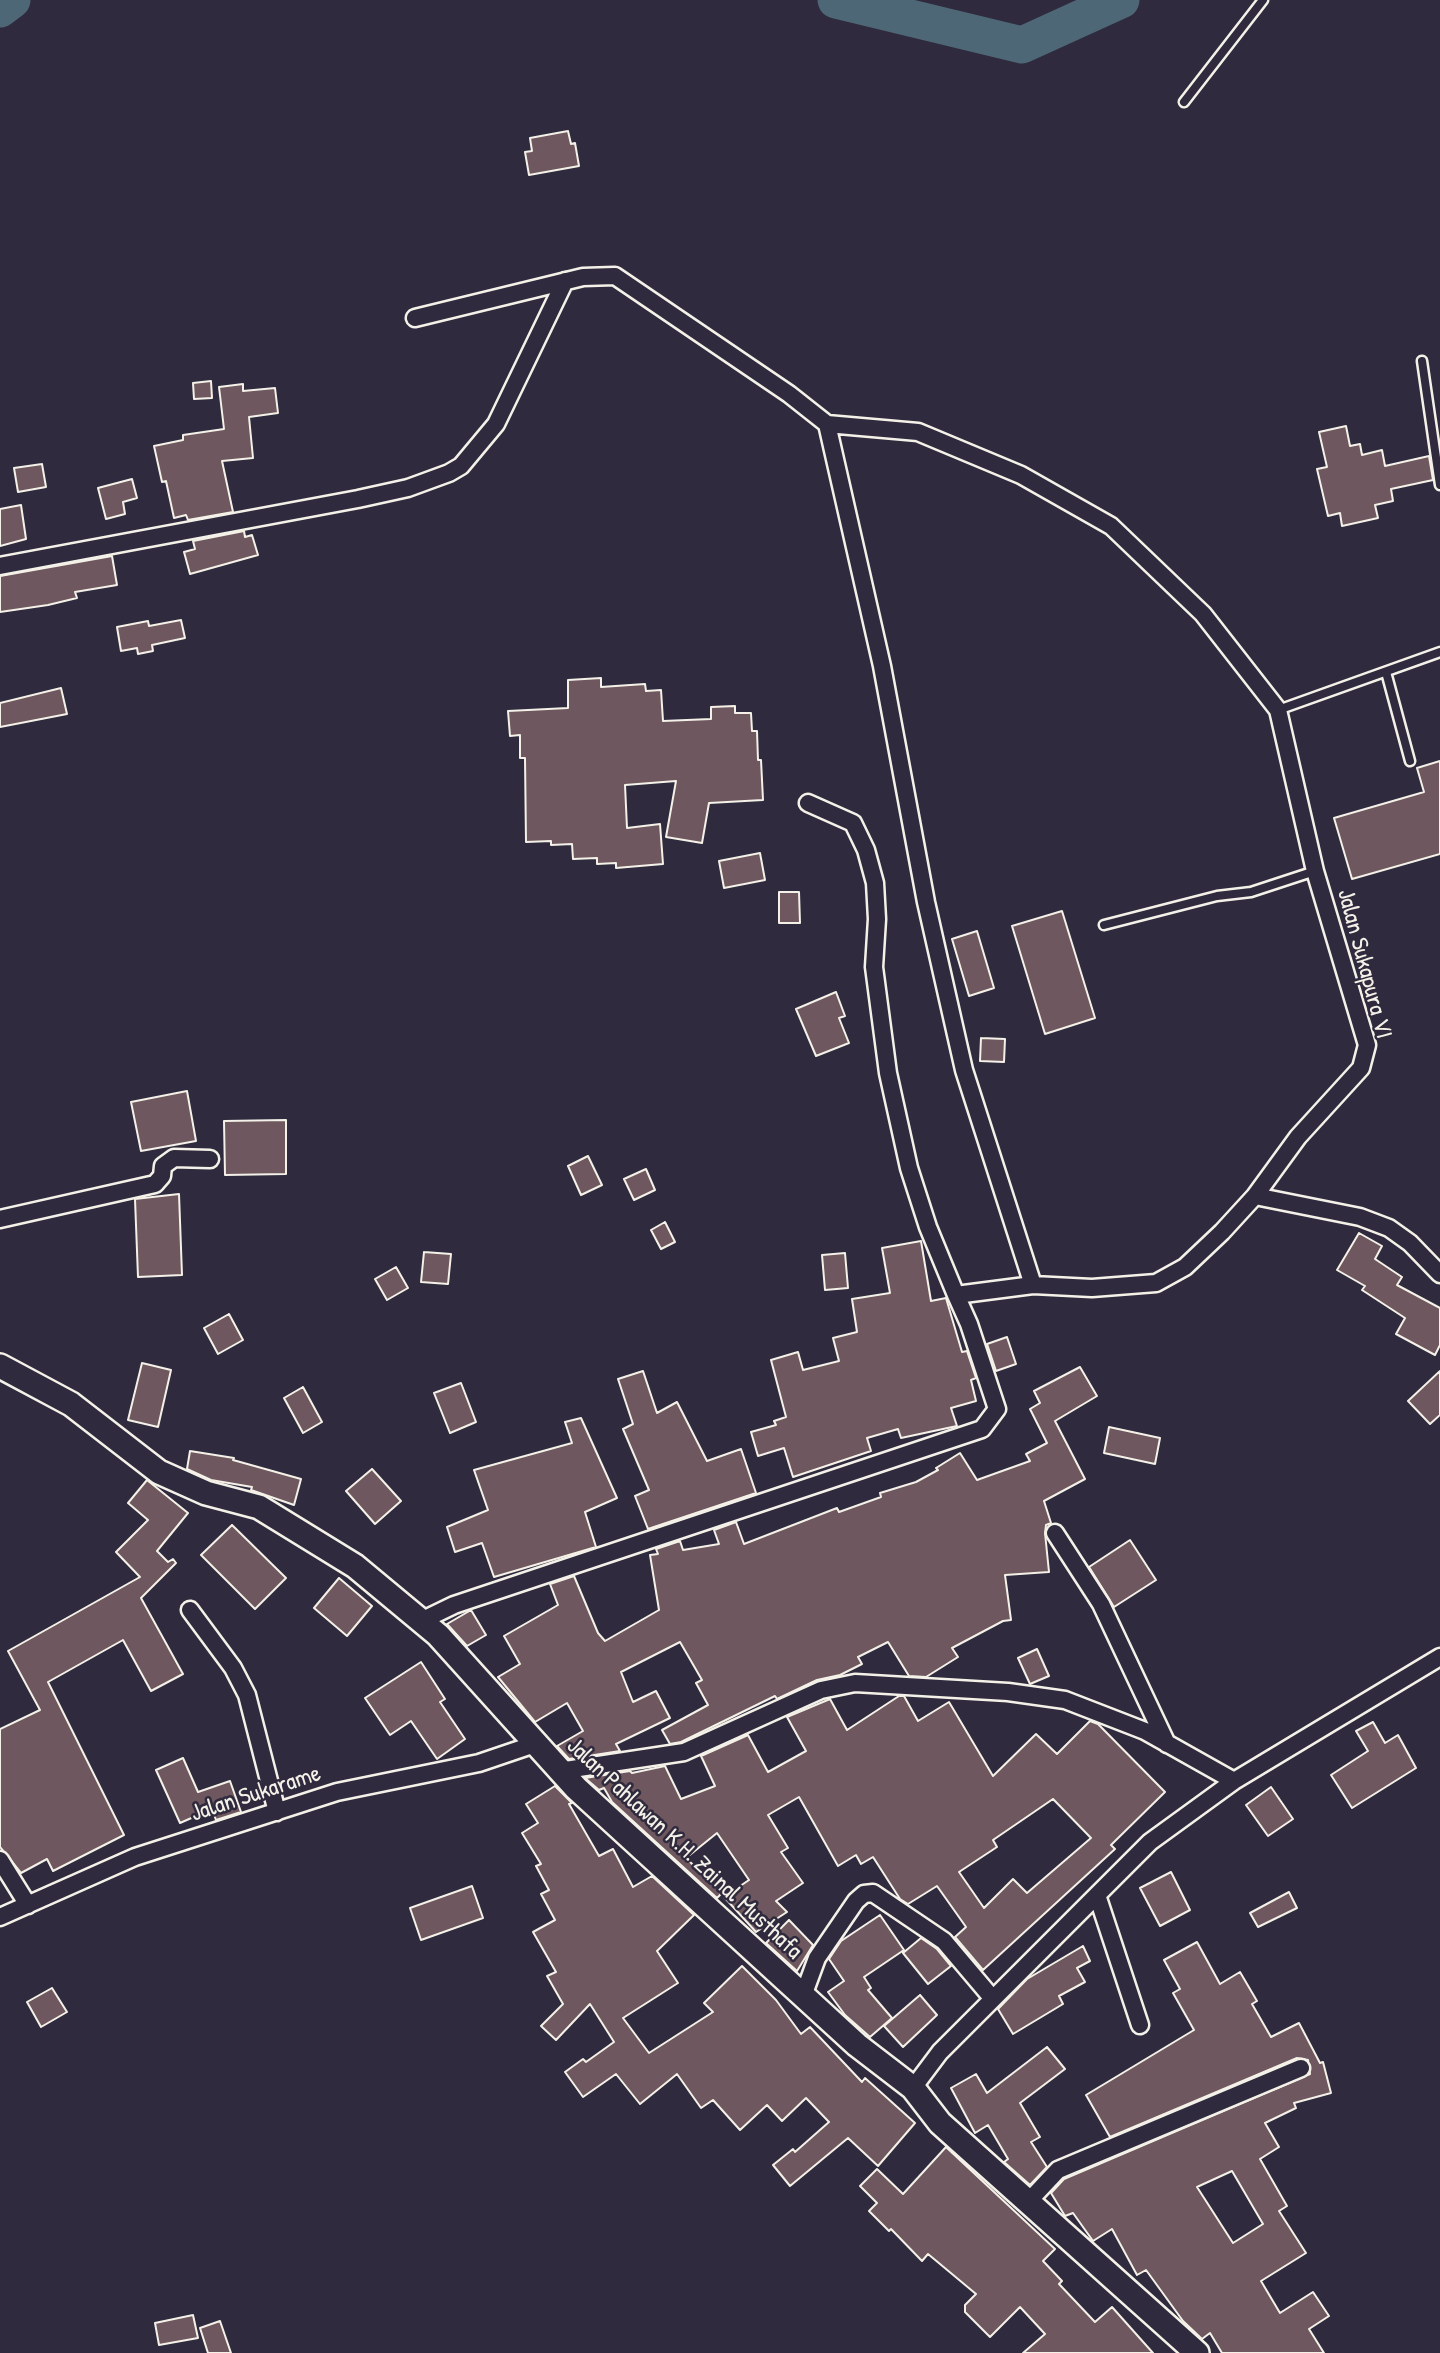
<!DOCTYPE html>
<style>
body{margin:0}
canvas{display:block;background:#2f2a3d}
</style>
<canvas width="1440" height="2353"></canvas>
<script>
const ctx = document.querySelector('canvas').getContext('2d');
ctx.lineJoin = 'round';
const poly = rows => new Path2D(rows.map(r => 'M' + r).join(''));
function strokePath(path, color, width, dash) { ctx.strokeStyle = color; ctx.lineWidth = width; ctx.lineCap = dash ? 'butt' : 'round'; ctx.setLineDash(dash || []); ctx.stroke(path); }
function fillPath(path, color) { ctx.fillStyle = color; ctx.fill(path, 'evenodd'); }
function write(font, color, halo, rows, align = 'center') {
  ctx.font = font + ' "Patrick Hand",sans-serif'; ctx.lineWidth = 5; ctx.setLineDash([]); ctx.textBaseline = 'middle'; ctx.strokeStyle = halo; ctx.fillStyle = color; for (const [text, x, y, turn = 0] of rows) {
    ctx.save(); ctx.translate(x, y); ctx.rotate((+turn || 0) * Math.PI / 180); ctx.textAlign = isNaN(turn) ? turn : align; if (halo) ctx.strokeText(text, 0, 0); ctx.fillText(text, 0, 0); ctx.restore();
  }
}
strokePath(poly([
 [836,0,1022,45,1121,0],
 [0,9,12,0]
]), '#4e6777', 37);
const building = poly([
 [568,131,571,144,575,143,579,166,529,175,525,152,532,151,530,138,568,131],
 [211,381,212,398,194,399,193,383,211,381],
 [243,384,243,391,275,388,278,413,249,417,253,458,222,461,233,512,188,520,186,515,174,518,166,481,162,482,154,446,183,440,183,435,224,429,219,387,243,384],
 [1346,426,1350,446,1360,444,1362,455,1382,450,1385,466,1429,456,1433,480,1391,489,1393,501,1375,505,1378,518,1342,526,1340,513,1328,516,1317,469,1327,467,1319,432,1346,426],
 [42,464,46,487,18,492,14,468,42,464],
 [132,479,137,498,123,502,125,514,106,519,98,488,132,479],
 [21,505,26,539,0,546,0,509,21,505],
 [244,531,245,537,252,535,258,555,190,574,184,552,195,549,193,541,244,531],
 [112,556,117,585,75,592,77,598,48,605,0,612,0,576,112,556],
 [181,620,185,638,152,645,153,651,138,654,137,648,121,651,117,627,148,621,149,626,181,620],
 [601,678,601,687,645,684,646,691,661,690,663,721,711,719,711,707,735,706,735,713,751,713,752,731,757,731,758,760,761,760,763,800,709,803,702,843,666,837,676,781,625,785,627,828,660,824,663,864,616,868,616,863,597,864,597,858,573,859,572,844,551,845,551,841,526,842,525,758,520,758,520,735,510,736,508,711,568,708,568,680,601,678],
 [61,688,67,714,0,727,0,703,61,688],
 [1440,761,1440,854,1352,879,1334,818,1424,792,1417,768,1440,761],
 [760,853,765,880,724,888,719,861,760,853],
 [779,892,799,892,800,923,779,923,779,892],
 [1062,911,1095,1018,1045,1034,1012,926,1062,911],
 [977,931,994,988,969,996,952,939,977,931],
 [836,992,845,1016,839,1018,849,1043,816,1056,796,1009,836,992],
 [981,1038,1005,1039,1004,1062,980,1061,981,1038],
 [187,1091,196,1141,141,1151,131,1102,187,1091],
 [286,1120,286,1174,225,1175,224,1121,286,1120],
 [588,1156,602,1185,581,1195,568,1166,588,1156],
 [646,1169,655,1190,634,1200,624,1179,646,1169],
 [179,1194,182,1275,138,1277,135,1199,179,1194],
 [665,1222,675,1242,661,1249,651,1230,665,1222],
 [1359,1233,1382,1246,1375,1259,1402,1277,1397,1285,1440,1308,1440,1345,1435,1355,1396,1334,1405,1318,1362,1290,1365,1286,1337,1270,1359,1233],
 [921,1241,931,1301,946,1298,962,1352,967,1351,976,1378,971,1380,976,1401,951,1408,957,1426,901,1438,898,1429,867,1438,871,1451,793,1477,784,1448,758,1456,751,1432,776,1425,774,1421,786,1417,771,1360,798,1352,803,1370,839,1361,833,1338,857,1332,852,1299,890,1293,882,1248,921,1241],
 [424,1252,451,1254,448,1284,421,1282,424,1252],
 [845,1253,848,1288,825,1290,822,1255,845,1253],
 [396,1267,408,1288,387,1300,375,1279,396,1267],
 [229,1314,243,1340,218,1354,204,1328,229,1314],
 [1007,1337,1016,1364,996,1371,987,1344,1007,1337],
 [142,1363,171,1370,158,1427,128,1420,142,1363],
 [1080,1367,1097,1396,1055,1421,1085,1479,1044,1501,1051,1523,1046,1525,1045,1533,1049,1572,1005,1575,1011,1620,1003,1621,952,1648,958,1657,926,1677,909,1676,888,1642,858,1657,862,1664,840,1675,817,1680,777,1699,775,1696,681,1742,670,1744,662,1730,708,1705,696,1683,702,1680,680,1642,621,1672,633,1702,656,1691,670,1718,616,1744,620,1751,569,1759,557,1746,583,1731,567,1703,535,1722,498,1677,520,1664,504,1636,558,1605,550,1584,574,1576,598,1633,605,1641,659,1610,650,1555,658,1554,656,1549,680,1541,683,1550,719,1544,714,1530,736,1522,744,1544,837,1508,839,1512,881,1497,880,1493,916,1482,938,1470,936,1468,960,1453,977,1480,1030,1461,1026,1454,1047,1443,1030,1409,1040,1403,1034,1391,1080,1367],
 [643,1371,657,1413,677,1402,707,1461,741,1449,756,1493,648,1529,635,1496,649,1490,623,1429,633,1424,618,1379,643,1371],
 [1440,1371,1440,1415,1430,1424,1408,1401,1440,1371],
 [461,1383,476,1422,450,1433,434,1393,461,1383],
 [303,1387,322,1422,303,1433,284,1398,303,1387],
 [581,1418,617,1498,585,1512,596,1547,494,1577,482,1543,455,1552,447,1527,488,1510,474,1470,572,1443,565,1422,581,1418],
 [1109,1427,1160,1438,1155,1464,1104,1453,1109,1427],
 [190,1451,234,1458,233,1460,301,1479,294,1505,251,1490,252,1487,211,1480,187,1469,190,1451],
 [372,1469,401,1501,375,1524,346,1491,372,1469],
 [147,1480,188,1513,157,1551,168,1562,173,1559,176,1563,141,1598,183,1674,151,1691,123,1640,48,1682,124,1835,53,1871,47,1859,21,1873,0,1847,0,1729,40,1710,8,1651,140,1577,116,1552,148,1520,128,1503,147,1480],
 [232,1525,286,1578,255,1609,201,1555,232,1525],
 [1130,1540,1156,1580,1114,1607,1089,1567,1130,1540],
 [339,1578,372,1606,347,1636,314,1608,339,1578],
 [471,1610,486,1635,467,1646,447,1624,471,1610],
 [1037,1649,1049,1676,1030,1684,1018,1658,1037,1649],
 [421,1662,445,1699,440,1702,465,1739,437,1759,411,1721,390,1735,365,1698,421,1662],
 [899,1696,904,1696,918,1721,949,1702,993,1776,1036,1734,1057,1754,1090,1721,1098,1724,1165,1792,1111,1845,1115,1849,983,1970,955,1937,966,1927,937,1886,908,1904,900,1899,873,1857,861,1864,856,1855,838,1866,799,1797,768,1815,788,1848,781,1852,803,1883,776,1901,787,1912,756,1932,724,1897,749,1880,717,1833,686,1858,722,1893,717,1898,612,1802,604,1788,599,1790,585,1778,630,1771,632,1773,665,1766,681,1799,715,1786,701,1756,748,1735,768,1772,806,1751,787,1717,830,1699,847,1730,899,1696],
 [1053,1799,1091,1838,1027,1893,1013,1879,984,1908,959,1872,997,1847,993,1840,1053,1799],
 [1373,1722,1385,1743,1398,1735,1416,1768,1352,1808,1331,1775,1368,1751,1356,1731,1373,1722],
 [183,1758,198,1792,230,1781,241,1812,216,1820,212,1809,180,1823,156,1770,183,1758],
 [555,1786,572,1803,569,1804,599,1856,613,1849,633,1887,652,1876,694,1915,657,1951,678,1983,623,2018,649,2053,713,2012,704,2003,742,1966,776,2000,801,2034,810,2027,862,2082,865,2078,915,2123,878,2166,848,2138,790,2186,773,2165,793,2149,795,2152,829,2122,806,2098,782,2121,767,2105,740,2130,713,2100,701,2108,677,2074,640,2104,616,2074,583,2097,565,2072,583,2059,586,2062,614,2042,590,2004,556,2040,541,2026,563,2004,547,1976,556,1972,533,1932,555,1920,541,1894,549,1890,536,1866,541,1864,522,1833,538,1823,526,1804,555,1786],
 [1271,1787,1293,1819,1268,1836,1246,1805,1271,1787],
 [1171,1872,1190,1910,1160,1926,1140,1888,1171,1872],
 [472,1886,483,1918,421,1940,410,1908,472,1886],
 [1289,1892,1297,1908,1258,1927,1250,1913,1289,1892],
 [880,1915,904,1950,864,1977,871,1988,868,1990,892,2018,870,2037,845,2015,828,1992,844,1981,829,1959,841,1941,880,1915],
 [789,1920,813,1945,797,1971,766,1943,789,1920],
 [921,1938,937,1949,951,1966,928,1984,903,1953,921,1938],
 [1197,1942,1220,1984,1240,1972,1257,2001,1252,2004,1271,2037,1299,2023,1320,2063,1323,2062,1331,2093,1294,2103,1296,2108,1265,2123,1279,2147,1260,2159,1287,2206,1279,2211,1306,2253,1261,2281,1280,2313,1313,2292,1329,2316,1309,2329,1324,2353,1222,2353,1210,2333,1202,2339,1183,2321,1146,2270,1137,2275,1112,2229,1093,2241,1073,2213,1065,2216,1051,2193,1064,2179,1310,2074,1308,2060,1297,2058,1110,2137,1086,2095,1194,2030,1173,1993,1180,1989,1164,1960,1197,1942],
 [1232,2171,1263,2224,1233,2243,1197,2187,1232,2171],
 [1083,1946,1090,1961,1077,1968,1085,1982,1059,1996,1063,2004,1013,2034,998,2009,1027,1979,1083,1946],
 [52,1988,67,2012,41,2027,27,2002,52,1988],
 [920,1995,937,2015,903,2047,884,2026,920,1995],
 [1047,2047,1065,2069,1020,2103,1040,2137,1031,2142,1047,2167,1030,2185,1004,2162,1008,2159,988,2125,975,2133,951,2088,976,2074,987,2093,1047,2047],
 [946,2147,1055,2249,1043,2261,1062,2281,1059,2284,1095,2322,1112,2307,1153,2353,1023,2353,1045,2334,1020,2307,990,2337,965,2312,965,2305,976,2294,928,2254,922,2261,891,2229,889,2231,869,2211,877,2203,860,2186,877,2169,903,2194,946,2147],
 [193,2315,198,2338,159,2345,155,2323,193,2315],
 [220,2321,231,2353,208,2353,200,2328,220,2321]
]);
fillPath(building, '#6e575e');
strokePath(building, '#f4f1e8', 2);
const lane = poly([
 [1184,102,1263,0],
 [1422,361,1440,485],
 [1386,672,1410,761],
 [1278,710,1440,652],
 [1104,925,1217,896,1251,892,1315,871]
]);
const street = poly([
 [415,318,583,277,615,276,789,394,827,424,882,666,926,902,964,1070,1033,1285,956,1295,969,1324,997,1409,982,1429,454,1605,421,1621],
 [827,424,918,432,1021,475,1111,526,1203,614,1278,710,1315,871,1367,1045,1361,1068,1298,1137,1255,1196,1222,1232,1185,1267,1156,1283,1092,1288,1033,1285],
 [0,566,358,499,408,488,449,473,461,466,496,424,565,281],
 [808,803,853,823,866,850,875,883,877,919,874,967,888,1073,909,1168,928,1227,956,1295],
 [1255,1196,1360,1217,1389,1228,1410,1243,1440,1274],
 [0,1219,155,1184,162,1176,163,1166,174,1158,210,1159],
 [1055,1533,1101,1604,1167,1744],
 [190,1610,233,1668,247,1695,277,1812],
 [559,1771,684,1752,821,1690,855,1683,1008,1692,1065,1700,1145,1731,1234,1781],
 [0,1860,28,1905],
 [1097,1895,1140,2025],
 [0,1917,135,1857,337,1792,479,1763,535,1744],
 [803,1996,817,1958,856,1901,864,1894,873,1893,944,1941,993,1999],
 [913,2088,940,2052,1150,1842,1234,1781,1440,1657],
 [1027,2203,1058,2170,1301,2068]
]);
const secondary = poly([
 [0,1366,71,1404,159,1472,206,1493,259,1507,355,1566,438,1635,576,1788,857,2045,913,2088,940,2123,1197,2353]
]);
strokePath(lane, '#f4f1e8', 13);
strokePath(street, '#f4f1e8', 21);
strokePath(secondary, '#f4f1e8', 28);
strokePath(lane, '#2f2a3d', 8);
strokePath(street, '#2f2a3d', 16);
strokePath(secondary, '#2f2a3d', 23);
write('24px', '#f4f1e8', '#2f2a3d', [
 ["Jalan Sukapura VI",1364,964,75],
 ["Jalan Sukarame",256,1794,-18],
 ["Jalan Pahlawan K.H. Zainal Musthafa",684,1849,43]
]);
</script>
